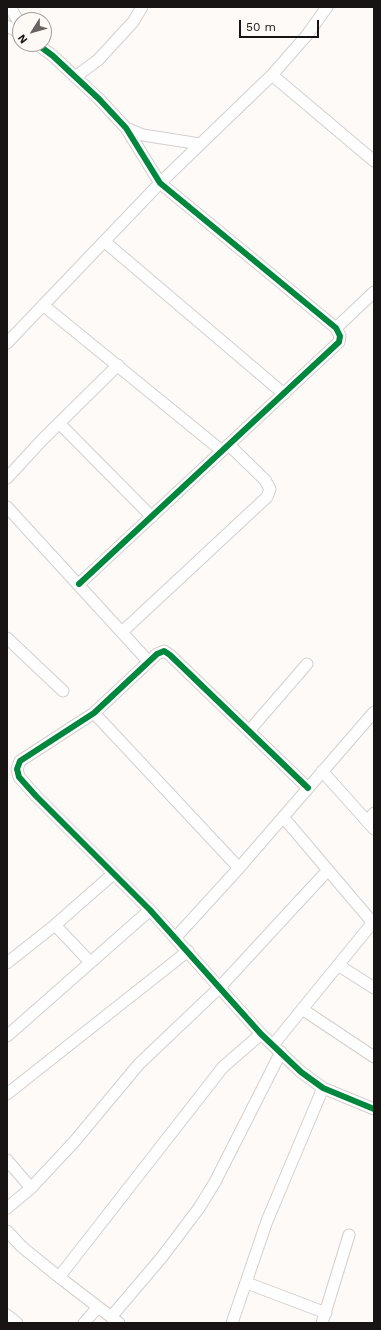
<!DOCTYPE html>
<style>
body{margin:0}
#map{position:relative;width:381px;height:1330px;overflow:hidden;background:#fdfaf8;font-family:"Work Sans",sans-serif}
canvas{display:block}
.frame{position:absolute;inset:0;border:8px solid #181413;pointer-events:none}
.north{position:absolute;left:12px;top:12px;width:40px;height:40px;box-sizing:border-box;background:#fff9f6;border:1px solid #a39d9b;border-radius:50%;rotate:233deg;font-size:11px;font-weight:700;line-height:16px;text-align:center;color:#181413}
.north::after{content:'';display:block;margin:auto;width:14px;height:18px;background:#686463;clip-path:polygon(50% 0,100% 100%,50% 72%,0 100%)}
.scale{position:absolute;left:239px;top:20px;width:80px;height:18px;box-sizing:border-box;border:2px solid #181413;border-top:0;padding-left:5px;font-size:12px;line-height:14px;white-space:nowrap;color:#181413;-webkit-text-stroke:3px #fff9f6;paint-order:stroke}
</style>
<div id="map">
<canvas width="381" height="1330"></canvas>
<div class="frame"></div>
<div class="north">N</div>
<div class="scale">50 m</div>
</div>
<script>
const ctx = document.querySelector('canvas').getContext('2d');
ctx.lineJoin = 'round';
const poly = rows => new Path2D(rows.map(r => 'M' + r).join(''));
function strokePath(path, color, width, dash) { ctx.strokeStyle = color; ctx.lineWidth = width; ctx.lineCap = dash ? 'butt' : 'round'; ctx.setLineDash(dash || []); ctx.stroke(path); }
const minor = poly([
 [10,7,20,24],
 [7,26,20,33],
 [37,44,53,56,99,99,126,128,160,183,336,328,340,336,339,342,79,584],
 [272,75,374,161],
 [75,77,98,60,133,22,142,7],
 [126,128,143,135,200,144],
 [105,242,284,394],
 [43,305,222,451],
 [336,328,374,292],
 [7,343,160,183,272,75,307,35,327,7],
 [59,423,152,517],
 [7,478,42,440,118,365],
 [7,507,149,662],
 [122,632,267,497,270,489,265,480,229,445],
 [7,638,63,691],
 [94,713,239,868],
 [249,731,307,664],
 [322,771,374,829],
 [308,788,170,655,164,651,157,654,94,713,20,761,17,769,19,777,36,796,150,910,261,1034,301,1072,323,1088,374,1109],
 [283,817,373,923],
 [367,821,374,813],
 [55,925,90,962],
 [176,937,239,868,374,712],
 [7,963,55,925,113,874],
 [338,965,374,988],
 [302,1009,374,1057],
 [7,1036,150,910],
 [273,1045,374,921],
 [7,1094,188,951],
 [7,1160,31,1188],
 [7,1208,31,1188,74,1142,139,1064,220,987,328,870],
 [7,1231,22,1247,59,1277,119,1323],
 [59,1277,223,1067,261,1034],
 [247,1283,326,1313],
 [7,1315,17,1323],
 [111,1317,162,1257,199,1208,215,1182,281,1052],
 [84,1323,98,1307],
 [232,1323,267,1221,323,1088],
 [322,1323,349,1235]
]);
strokePath(minor, '#d3d0ce', 13);
strokePath(minor, '#fffefe', 11);
strokePath(poly([
 [37,44,53,56,99,99,126,128,160,183,336,328,340,336,339,342,79,584],
 [308,788,170,655,164,651,157,654,94,713,20,761,17,769,19,777,36,796,150,910,261,1034,301,1072,323,1088,374,1109]
]), '#00873e', 6);
</script>
